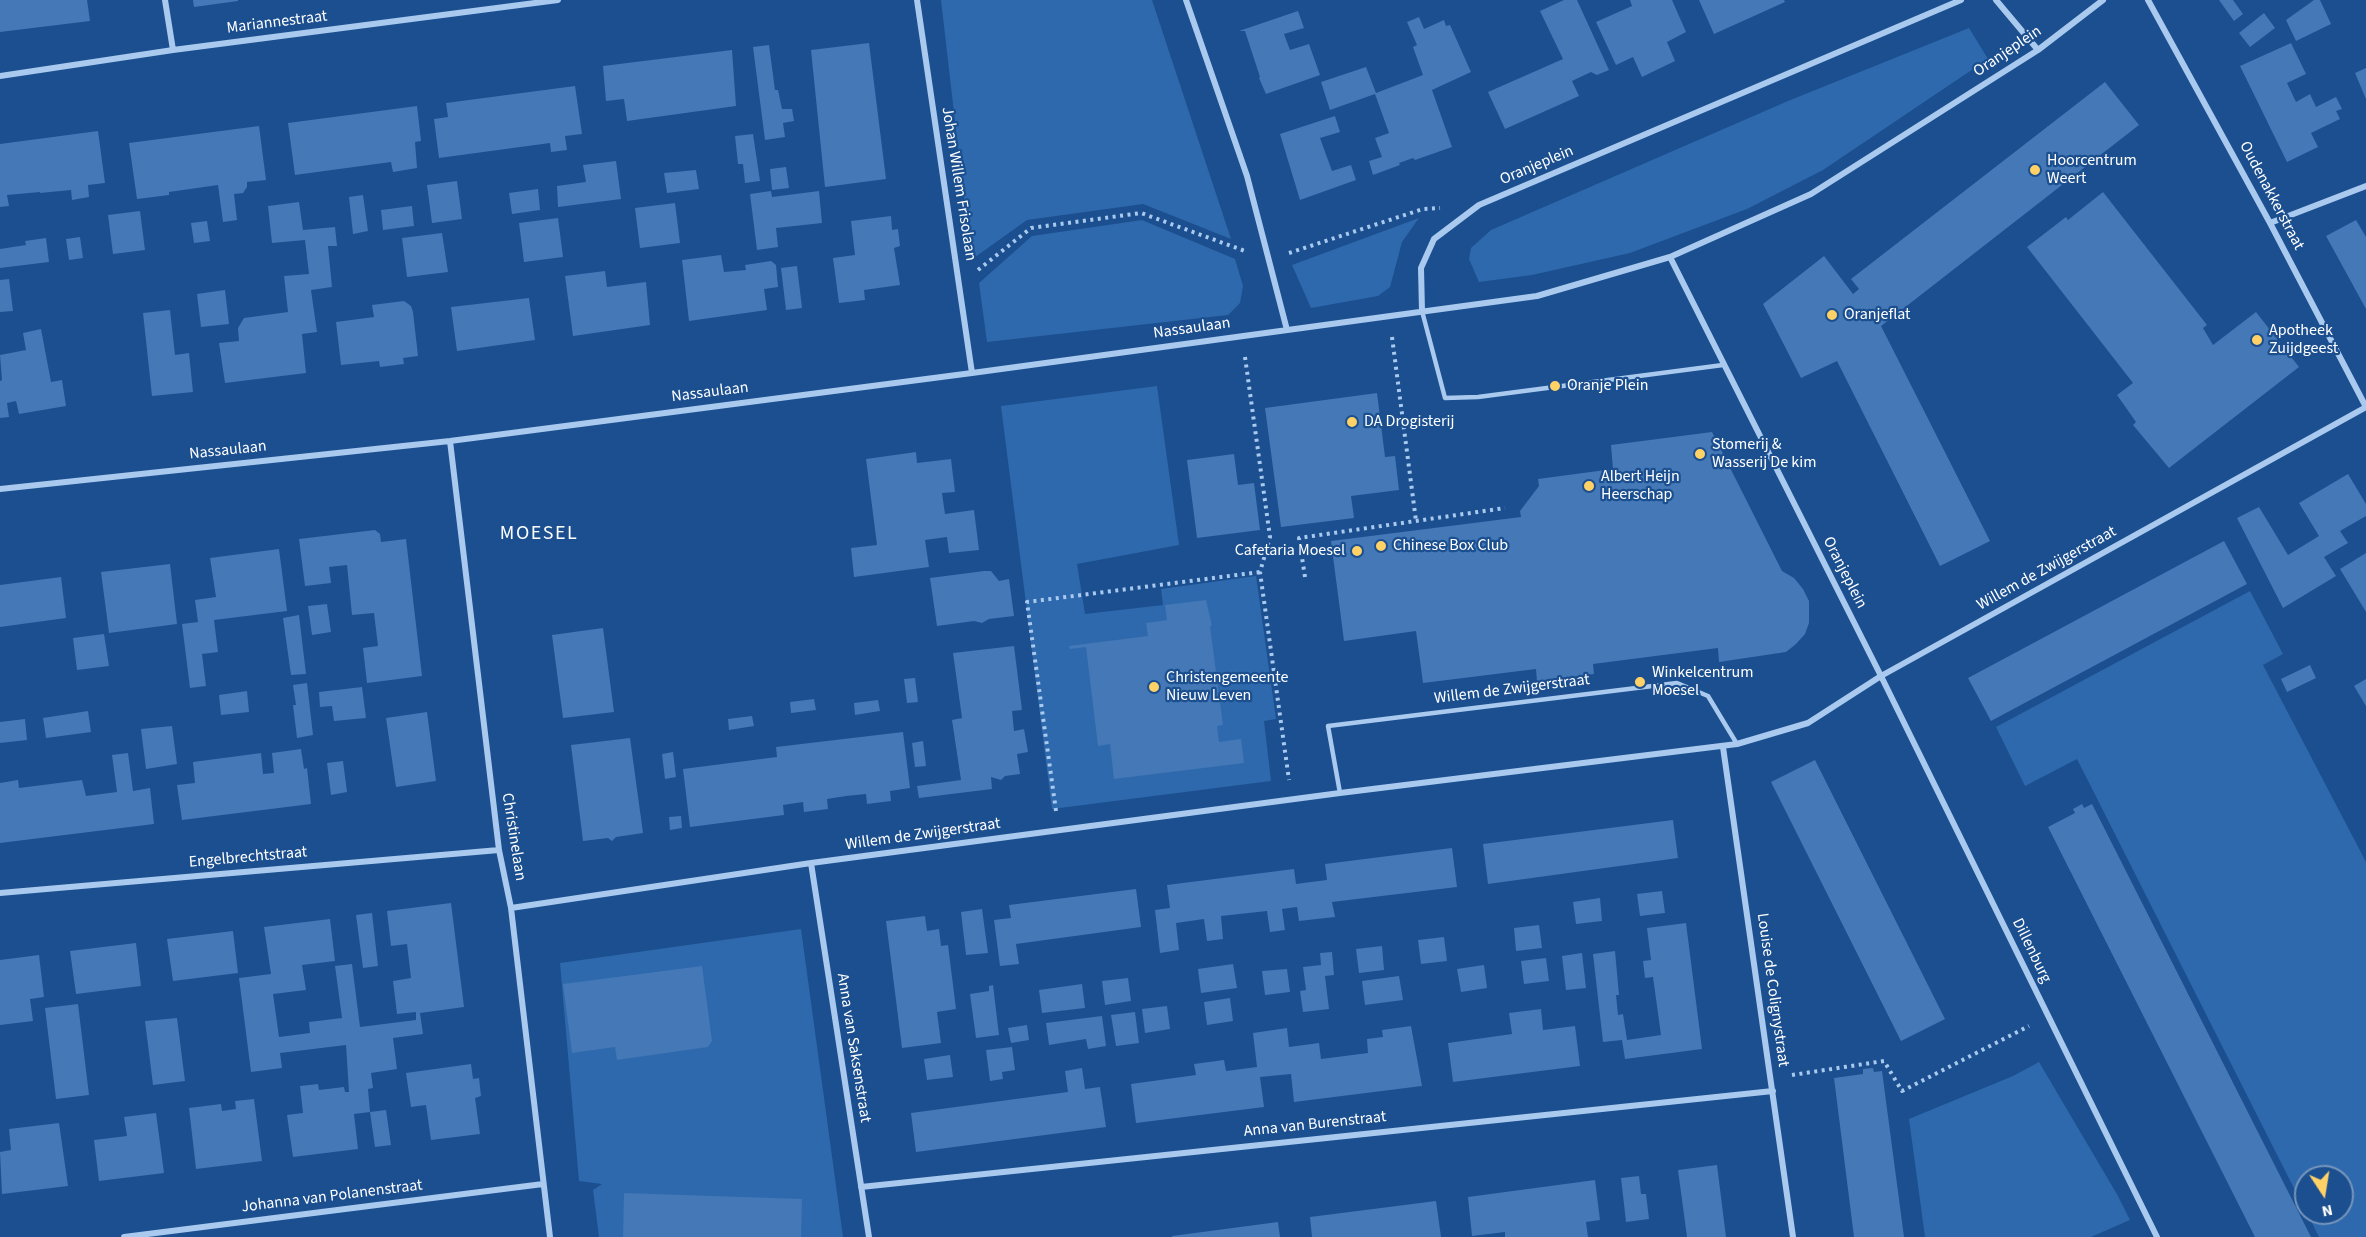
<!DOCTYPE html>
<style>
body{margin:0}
#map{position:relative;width:2366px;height:1237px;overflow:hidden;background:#1b4f8f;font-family:"Source Sans 3",sans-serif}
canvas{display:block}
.north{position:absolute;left:2294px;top:1165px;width:60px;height:60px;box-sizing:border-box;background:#1b4f8f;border:2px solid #7695bc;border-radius:50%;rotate:168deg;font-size:16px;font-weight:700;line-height:24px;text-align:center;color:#fff}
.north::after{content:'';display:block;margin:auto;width:21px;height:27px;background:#ffd166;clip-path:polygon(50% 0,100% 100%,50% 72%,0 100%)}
</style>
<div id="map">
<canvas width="2366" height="1237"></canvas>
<div class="north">N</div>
</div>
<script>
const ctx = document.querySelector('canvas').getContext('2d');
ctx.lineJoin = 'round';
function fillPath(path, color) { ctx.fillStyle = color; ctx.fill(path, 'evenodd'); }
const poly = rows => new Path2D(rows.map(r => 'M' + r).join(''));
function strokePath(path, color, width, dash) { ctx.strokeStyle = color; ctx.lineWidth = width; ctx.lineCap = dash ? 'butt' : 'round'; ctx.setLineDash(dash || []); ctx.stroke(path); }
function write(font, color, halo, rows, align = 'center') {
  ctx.font = font + ' "Source Sans 3",sans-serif'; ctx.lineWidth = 4.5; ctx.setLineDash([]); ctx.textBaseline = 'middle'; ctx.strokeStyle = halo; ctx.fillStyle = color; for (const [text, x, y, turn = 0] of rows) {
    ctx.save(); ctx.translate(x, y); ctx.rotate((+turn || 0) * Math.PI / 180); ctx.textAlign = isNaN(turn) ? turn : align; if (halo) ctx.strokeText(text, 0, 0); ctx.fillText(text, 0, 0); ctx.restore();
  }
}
fillPath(poly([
 [941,0,1152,0,1231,239,1143,204,1027,220,971,260],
 [1969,28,1988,59,1823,170,1747,209,1630,253,1532,275,1479,282,1469,259,1471,248,1491,230,1788,101],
 [1419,218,1402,242,1390,287,1378,296,1311,308,1292,265],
 [1142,220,1235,259,1243,286,1240,303,1228,315,987,342,979,283,1032,236],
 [1157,386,1179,545,1077,564,1085,614,1163,605,1161,589,1256,576,1276,719,1264,721,1271,781,1052,809,1001,406],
 [2250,591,2283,654,2263,665,2366,862,2366,1237,2319,1237,2307,1213,2342,1213,2342,1177,2306,1177,2306,1212,2077,759,2025,786,1996,727],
 [801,929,843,1237,599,1237,593,1190,602,1184,579,1181,560,963],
 [2039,1062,2118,1196,2130,1220,2091,1237,1925,1237,1909,1119,2013,1076]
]), '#2e69ad');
fillPath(poly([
 [0,0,87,0,90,21,0,32],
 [193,0,238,0,238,1,194,7],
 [1564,0,1577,0,1609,70,1597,75,1591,72,1572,81,1579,96,1505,129,1488,92,1563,59,1540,11],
 [1630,0,1672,0,1686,32,1667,42,1675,61,1642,77,1633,57,1616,65,1596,22,1632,6],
 [1699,0,1784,0,1785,2,1714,34],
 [2219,0,2233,0,2243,14,2234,21],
 [2314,0,2320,0,2331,24,2296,41,2286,20],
 [1298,11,1304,28,1284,34,1290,50,1309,44,1320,75,1266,94,1259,78,1260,77,1245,31,1239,31],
 [2264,13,2275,28,2250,47,2239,33],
 [1419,17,1424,29,1444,20,1446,26,1450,25,1471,72,1432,90,1452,147,1415,160,1413,158,1399,163,1400,165,1373,175,1369,161,1382,157,1375,138,1389,133,1375,94,1330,110,1321,82,1366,67,1376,93,1423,75,1413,47,1417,45,1407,22],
 [869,43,886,179,825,187,811,50],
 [2291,43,2306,74,2287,83,2296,102,2310,94,2316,107,2336,97,2342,109,2336,111,2340,119,2311,133,2318,147,2287,162,2240,66],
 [769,45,775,90,778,90,782,109,792,109,794,121,783,123,785,137,765,140,753,47],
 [732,50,736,106,627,121,624,99,606,101,603,66],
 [2366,68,2366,99,2355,73],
 [2105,82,2139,125,1881,326,1990,541,1940,566,1837,361,1801,378,1763,304,1824,256,1853,294,1859,289,1851,279],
 [575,86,582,134,565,136,567,150,551,152,550,143,439,158,434,119,448,117,446,103],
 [417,106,421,141,415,142,417,168,393,172,391,162,295,175,288,123],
 [1335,116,1340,132,1320,138,1332,171,1351,165,1356,180,1300,200,1280,134],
 [259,126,266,180,247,182,247,187,243,193,234,194,237,220,223,222,218,185,169,192,169,195,137,199,129,143],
 [98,131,105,183,88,185,89,197,72,200,71,190,40,193,40,192,7,195,9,206,0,207,0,144],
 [753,134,760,181,745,183,743,164,738,164,735,136],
 [616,161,621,199,558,207,557,186,586,182,583,165],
 [786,167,789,188,772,190,770,169],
 [696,170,699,189,667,193,664,173],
 [457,181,462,219,432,223,427,185],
 [538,189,540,210,512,214,509,193],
 [771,191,772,197,819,191,822,223,776,228,778,247,757,250,750,194],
 [2103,192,2207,325,2203,328,2213,345,2256,312,2299,367,2169,468,2133,425,2136,422,2117,395,2133,383,2027,247,2066,217,2068,220],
 [363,195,368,231,353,234,349,197],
 [299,202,303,230,335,227,337,246,328,246,332,287,311,290,317,332,302,334,306,373,225,383,219,343,239,341,238,328,244,318,288,312,284,276,309,274,305,240,272,243,268,206],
 [675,203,680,243,640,248,635,208],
 [412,206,414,226,383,230,381,210],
 [140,211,145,250,113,254,108,215],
 [891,216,892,230,898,229,900,246,894,248,900,285,864,290,865,300,839,303,833,258,855,255,851,221],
 [558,218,563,257,524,262,519,223],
 [2356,220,2366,237,2366,309,2326,236],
 [207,221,210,241,194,243,191,223],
 [442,233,448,272,407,277,402,238],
 [80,237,83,258,69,260,66,239],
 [46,238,49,262,0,268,0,249,26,245,25,241],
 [721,255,724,272,746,270,745,265,771,261,776,265,778,287,764,289,767,310,689,321,682,260],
 [797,266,802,308,786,310,781,268],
 [605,271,607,287,646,282,650,325,573,336,565,276],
 [9,279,13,311,0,312,0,280],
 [225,290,229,324,201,327,197,294],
 [529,298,535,340,457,351,451,307],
 [404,301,411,306,413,312,418,356,403,358,404,364,380,367,379,361,341,365,336,322,374,317,372,305],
 [170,310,175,355,189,353,193,392,152,396,143,313],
 [41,329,51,382,62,380,66,406,19,414,16,401,7,403,9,417,0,418,0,381,2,380,0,355,26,350,23,333],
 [1377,393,1385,457,1395,456,1399,490,1351,496,1354,518,1281,527,1265,408],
 [1712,432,1782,571,1794,578,1803,589,1809,601,1809,623,1805,634,1796,644,1786,652,1719,662,1718,648,1593,664,1594,674,1537,682,1536,669,1423,683,1416,631,1344,641,1331,541,1521,517,1520,511,1539,486,1538,479,1613,469,1611,445],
 [916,452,917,463,951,459,955,492,942,493,945,514,974,510,979,550,949,553,947,537,925,540,929,567,854,577,851,548,877,545,866,459],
 [1234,454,1238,485,1254,483,1260,530,1197,538,1187,460],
 [2348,474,2366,504,2366,516,2340,531,2348,543,2324,557,2336,576,2283,608,2237,518,2259,507,2288,555,2319,536,2299,503],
 [375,530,380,534,381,542,406,539,422,676,367,683,363,648,378,646,374,613,352,615,347,565,329,567,331,583,305,586,299,539],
 [2224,541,2247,584,1991,721,1968,678],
 [279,549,287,611,214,620,218,652,202,654,206,686,190,688,182,624,198,622,195,600,216,597,210,558],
 [2366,553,2366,612,2340,569],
 [170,564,177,624,109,633,101,572],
 [984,571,991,571,999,581,1009,579,1014,616,989,619,982,623,974,621,937,626,930,578],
 [61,577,66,618,0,627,0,585],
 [1206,600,1212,626,1210,626,1223,725,1217,726,1219,742,1241,739,1244,763,1114,779,1110,744,1098,746,1086,647,1070,649,1069,646,1148,636,1146,623,1167,620,1165,605],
 [327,604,331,632,312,635,308,606],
 [299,615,306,674,291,675,283,618],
 [603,628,614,712,563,718,552,635],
 [104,634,109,666,77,670,73,638],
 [1014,646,1022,710,1012,711,1014,731,1024,729,1028,752,1017,754,1020,774,1005,776,1001,780,991,777,992,789,919,798,917,786,961,780,952,720,962,718,953,653],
 [2310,665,2316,678,2287,692,2281,679],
 [915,678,918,702,907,703,904,679],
 [2366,679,2366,706,2354,686],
 [307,683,313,735,297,738,293,705,296,705,293,685],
 [362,687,366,718,334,721,332,706,320,707,319,692],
 [247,691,249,712,221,715,219,695],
 [814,699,816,710,791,713,790,702],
 [878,700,880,711,855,715,854,703],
 [88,711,91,732,46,738,43,718],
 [427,712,436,781,396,787,386,718],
 [752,716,754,726,729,730,728,719],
 [25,719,27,740,0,743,0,722],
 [172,726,177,764,146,769,141,729],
 [903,732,910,788,890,791,891,801,867,804,866,794,846,796,827,799,828,809,804,812,803,802,783,805,784,815,690,827,683,769,777,757,776,747],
 [630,738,643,833,616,837,612,841,608,838,583,841,571,745],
 [923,741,926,766,915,767,912,743],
 [301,749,304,769,307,768,311,804,182,820,177,785,195,783,193,762,261,753,263,774,274,773,272,753],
 [673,752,676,777,665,779,662,754],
 [128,753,133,791,150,788,154,824,0,843,0,783,18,780,19,788,82,780,86,796,117,792,112,755],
 [1815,760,1945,1019,1901,1041,1771,782],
 [343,761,347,792,331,795,327,763],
 [2082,804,2084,808,2092,804,2311,1237,2255,1237,2048,827,2075,813,2073,809],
 [681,816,682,828,670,830,669,817],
 [1673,820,1678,858,1488,884,1483,844],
 [1452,848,1457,887,1332,902,1335,917,1299,921,1297,907,1282,909,1285,930,1270,932,1267,911,1221,916,1223,939,1207,941,1204,919,1176,923,1179,950,1160,953,1155,910,1170,908,1167,885,1294,869,1296,884,1311,882,1327,880,1325,864],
 [1136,889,1141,927,1016,944,1019,964,1000,966,994,920,1011,918,1009,905],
 [1662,891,1665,913,1640,916,1637,894],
 [1600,898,1602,921,1576,924,1573,902],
 [451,903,464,1007,420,1013,423,1034,393,1038,397,1069,371,1073,373,1088,368,1089,370,1112,386,1110,391,1145,375,1147,370,1112,354,1114,358,1149,293,1157,287,1115,303,1113,300,1086,318,1084,319,1090,344,1087,345,1092,349,1092,346,1045,280,1053,282,1068,251,1072,239,978,271,974,264,927,330,919,335,961,302,965,306,990,273,994,279,1037,310,1033,309,1022,342,1018,335,966,352,964,360,1027,416,1020,416,1012,397,1014,393,981,411,978,407,944,391,946,387,911],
 [982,909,988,953,966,955,961,912],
 [372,913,378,966,363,968,356,915],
 [925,916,927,931,939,929,941,946,948,945,956,1009,937,1012,941,1043,902,1048,886,921],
 [1686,923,1702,1049,1625,1059,1622,1040,1603,1042,1593,954,1615,951,1619,995,1616,995,1618,1015,1623,1014,1627,1040,1661,1035,1653,977,1645,978,1643,961,1651,960,1647,928],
 [1539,925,1542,948,1516,951,1514,928],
 [233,931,238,973,173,981,167,939],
 [1444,937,1447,961,1421,964,1418,940],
 [136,943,141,986,76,994,70,951],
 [1382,946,1384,970,1359,973,1356,949],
 [1332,952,1334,975,1325,976,1329,1009,1303,1012,1300,991,1306,990,1303,967,1321,965,1320,953],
 [1582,953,1586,988,1566,990,1562,956],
 [39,955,44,997,30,999,33,1021,0,1025,0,960],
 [1546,958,1549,981,1524,984,1521,961],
 [1233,964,1237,988,1201,993,1198,969],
 [1484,965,1487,988,1461,992,1457,969],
 [702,966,712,1041,708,1047,617,1060,615,1047,572,1053,563,984],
 [1287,969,1290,992,1265,995,1262,971],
 [1399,976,1403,1000,1365,1005,1362,981],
 [1128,978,1131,1001,1105,1005,1102,981],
 [1082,984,1085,1008,1042,1013,1039,990],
 [993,985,999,1035,976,1038,970,994,989,991,989,986],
 [1230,998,1233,1021,1207,1025,1204,1002],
 [78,1004,89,1095,56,1099,45,1008],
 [1167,1006,1170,1029,1145,1033,1142,1009],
 [1541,1009,1543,1030,1575,1026,1580,1066,1453,1082,1448,1043,1512,1034,1509,1013],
 [1135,1012,1139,1043,1116,1046,1111,1015],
 [1102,1016,1106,1046,1088,1049,1086,1039,1049,1045,1046,1023],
 [177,1018,185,1081,153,1085,145,1021],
 [1027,1025,1029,1040,1011,1043,1008,1028],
 [1411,1026,1422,1086,1294,1102,1291,1074,1260,1077,1264,1107,1136,1123,1131,1084,1196,1075,1194,1064,1224,1060,1226,1071,1257,1067,1253,1033,1287,1028,1289,1047,1319,1043,1321,1059,1368,1053,1367,1039,1383,1037,1382,1030],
 [1012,1047,1015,1070,1002,1072,1003,1079,990,1081,986,1050],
 [950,1055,953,1077,927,1080,924,1059],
 [471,1064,473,1079,479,1078,481,1096,475,1098,480,1134,431,1140,426,1105,411,1107,406,1073],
 [1082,1068,1085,1089,1100,1087,1106,1127,916,1152,911,1113,1068,1092,1065,1071],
 [1873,1068,1874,1072,1882,1071,1904,1237,1854,1237,1834,1078,1863,1074,1863,1069],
 [254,1099,262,1161,196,1169,189,1108,221,1104,222,1111,236,1109,235,1101],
 [156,1113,164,1173,99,1181,94,1140,127,1136,124,1117],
 [59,1123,68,1186,2,1194,0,1152,11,1150,9,1129],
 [1717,1165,1726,1237,1687,1237,1678,1170],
 [1639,1176,1641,1194,1646,1194,1649,1219,1626,1222,1621,1178],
 [1595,1180,1600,1220,1586,1222,1588,1237,1505,1237,1505,1232,1472,1236,1468,1197],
 [624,1193,802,1199,801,1237,623,1237],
 [1436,1201,1441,1237,1312,1237,1310,1217],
 [1278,1222,1280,1237,1172,1237,1172,1236]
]), '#4478b7');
strokePath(poly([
 [1289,253,1423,209,1440,208],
 [978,270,1031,228,1141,213,1245,251],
 [1392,337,1416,521],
 [1245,357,1270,537,1260,572,1289,780],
 [1305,577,1299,538,1505,508],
 [1056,811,1027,602,1260,572],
 [1792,1075,1884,1061,1902,1091,2029,1026]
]), '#a9c9ee', 4, [3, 4.5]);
strokePath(poly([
 [1422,311,1445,398,1478,397,1723,365],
 [1340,793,1328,726,1677,683,1708,696,1737,744]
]), '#a9c9ee', 4.5);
strokePath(poly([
 [165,0,173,50],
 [917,0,972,373],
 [1186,0,1247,176,1287,330],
 [1996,0,2038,50],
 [2148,0,2270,223,2366,407],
 [0,76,173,50,558,0],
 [2270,223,2366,186],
 [1670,257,1811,194,2038,50,2103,0],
 [1422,311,1421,268,1434,239,1479,205,1961,0],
 [450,441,499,850,511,908,550,1237],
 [0,489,450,441,972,373,1537,296,1670,257,1881,676,2157,1237],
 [1723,747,1793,1237],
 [811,863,869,1237],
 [0,893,499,850],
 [511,908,811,863,1340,793,1737,744,1808,723,1881,676,2366,407],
 [861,1187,1773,1091],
 [124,1237,543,1184]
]), '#a9c9ee', 6);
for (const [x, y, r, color] of [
 [2035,170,6,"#ffd166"],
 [1832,315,6,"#ffd166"],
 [2257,340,6,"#ffd166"],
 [1555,386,6,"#ffd166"],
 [1352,422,6,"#ffd166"],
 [1700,454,6,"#ffd166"],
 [1589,486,6,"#ffd166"],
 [1381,546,6,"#ffd166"],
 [1357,551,6,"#ffd166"],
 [1640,682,6,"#ffd166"],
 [1154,687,6,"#ffd166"]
]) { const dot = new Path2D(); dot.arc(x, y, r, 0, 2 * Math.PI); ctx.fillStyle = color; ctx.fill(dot); strokePath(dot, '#1b4f8f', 2); }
write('16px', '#fff', '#1b4f8f', [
 ["Mariannestraat",277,23,-7],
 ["Oranjeplein",2008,52,-34],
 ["Oranjeplein",1537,166,-23],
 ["Johan Willem Frisolaan",958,184,81],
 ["Oudenakkerstraat",2271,196,62],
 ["Nassaulaan",1192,329,-8],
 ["Nassaulaan",710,393,-7],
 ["Nassaulaan",228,451,-6],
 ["Willem de Zwijgerstraat",2047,569,-29],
 ["Oranjeplein",1844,573,63],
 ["Willem de Zwijgerstraat",1512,690,-7],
 ["Willem de Zwijgerstraat",923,835,-8],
 ["Christinelaan",513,837,81],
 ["Engelbrechtstraat",248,858,-5],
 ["Dillenburg",2031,951,64],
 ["Louise de Colignystraat",1772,990,82],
 ["Anna van Saksenstraat",853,1048,81],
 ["Anna van Burenstraat",1315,1125,-6],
 ["Johanna van Polanenstraat",332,1197,-7]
]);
write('16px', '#fff', '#1b4f8f', [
 ["Hoorcentrum",2047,161],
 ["Weert",2047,179],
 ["Oranjeflat",1844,315],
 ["Apotheek",2269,331],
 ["Zuijdgeest",2269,349],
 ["Oranje Plein",1567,386],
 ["DA Drogisterij",1364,422],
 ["Stomerij &",1712,445],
 ["Wasserij De kim",1712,463],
 ["Albert Heijn",1601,477],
 ["Heerschap",1601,495],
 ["Chinese Box Club",1393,546],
 ["Cafetaria Moesel",1345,551,"right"],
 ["Winkelcentrum",1652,673],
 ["Moesel",1652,691],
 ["Christengemeente",1166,678],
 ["Nieuw Leven",1166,696]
], 'left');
ctx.letterSpacing = '1.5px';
write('20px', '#fff', '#1b4f8f', [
 ["MOESEL",539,535]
]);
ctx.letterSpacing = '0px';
</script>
